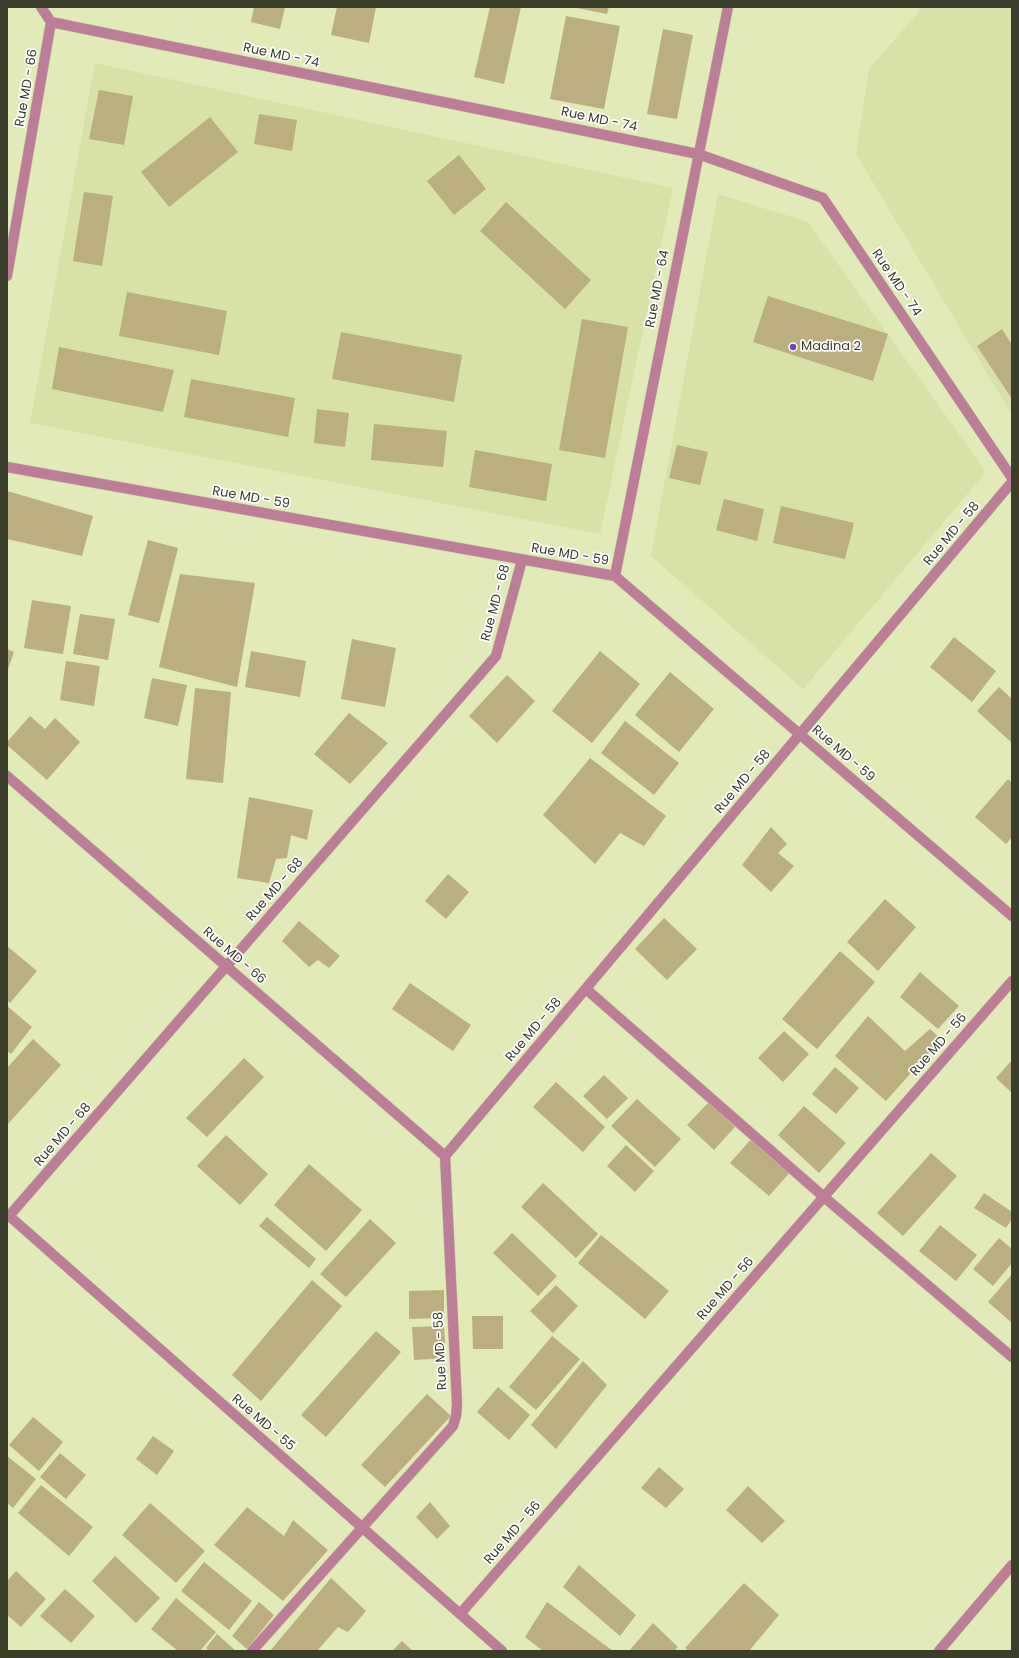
<!DOCTYPE html>
<style>
body{margin:0}
#map{position:relative;width:1019px;height:1658px;overflow:hidden;background:#e2eab8;font-family:Poppins,sans-serif}
canvas{display:block}
.frame{position:absolute;inset:0;border:8px solid #3b3e2a;pointer-events:none}
</style>
<div id="map">
<canvas width="1019" height="1658"></canvas>
<div class="frame"></div>
</div>
<script>
const ctx = document.querySelector('canvas').getContext('2d');
ctx.lineJoin = 'round';
function fillPath(path, color) { ctx.fillStyle = color; ctx.fill(path, 'evenodd'); }
const poly = rows => new Path2D(rows.map(r => 'M' + r).join(''));
function strokePath(path, color, width, dash) { ctx.strokeStyle = color; ctx.lineWidth = width; ctx.lineCap = dash ? 'butt' : 'round'; ctx.setLineDash(dash || []); ctx.stroke(path); }
function write(font, color, halo, rows, align = 'center') {
  ctx.font = font + ' Poppins,sans-serif'; ctx.lineWidth = 3.5; ctx.setLineDash([]); ctx.textBaseline = 'middle'; ctx.strokeStyle = halo; ctx.fillStyle = color; for (const [text, x, y, turn = 0] of rows) {
    ctx.save(); ctx.translate(x, y); ctx.rotate((+turn || 0) * Math.PI / 180); ctx.textAlign = isNaN(turn) ? turn : align; if (halo) ctx.strokeText(text, 0, 0); ctx.fillText(text, 0, 0); ctx.restore();
  }
}
fillPath(poly([
 [923,7,1012,7,1012,415,856,154,869,69],
 [95,63,673,188,600,534,30,423],
 [718,194,808,222,986,472,803,689,651,556]
]), '#d8e1a7');
fillPath(poly([
 [254,7,285,7,280,29,251,22],
 [337,7,376,7,369,43,331,35],
 [490,7,521,7,504,84,474,77],
 [572,7,609,7,607,14],
 [566,16,620,26,604,109,550,99],
 [663,29,693,35,677,119,647,114],
 [99,90,133,96,124,145,89,139],
 [259,114,297,120,292,151,254,144],
 [210,117,238,152,169,207,141,172],
 [459,155,486,189,454,215,427,181],
 [84,192,113,196,102,266,73,261],
 [506,202,591,280,565,309,480,231],
 [127,292,227,311,219,355,119,336],
 [768,296,888,334,873,381,753,342],
 [582,319,628,327,605,458,559,450],
 [1002,329,1012,345,1012,399,977,346],
 [341,332,462,355,454,402,332,379],
 [59,347,174,370,163,412,52,389],
 [191,379,295,398,288,437,184,417],
 [317,409,349,413,345,447,314,443],
 [374,424,447,431,443,467,371,460],
 [677,445,708,452,700,485,669,478],
 [475,450,552,464,546,501,469,487],
 [7,491,93,516,82,556,7,539],
 [724,499,764,509,757,541,716,530],
 [781,506,854,523,845,559,773,543],
 [148,540,178,548,159,623,128,615],
 [180,574,255,583,237,687,159,667],
 [32,600,71,606,63,654,24,648],
 [80,614,115,619,108,660,73,654],
 [954,637,996,671,972,702,930,667],
 [352,639,396,648,385,707,341,699],
 [7,649,14,652,7,672],
 [251,651,306,661,300,697,245,687],
 [600,651,640,684,592,743,552,711],
 [66,661,100,666,94,706,60,700],
 [670,672,714,709,679,752,635,715],
 [507,675,535,701,497,743,469,716],
 [152,678,187,685,178,726,144,718],
 [999,687,1012,699,1012,743,977,711],
 [195,688,231,692,223,783,186,779],
 [349,713,388,743,350,784,314,754],
 [30,716,45,729,55,718,80,742,47,780,7,745,7,742],
 [625,721,679,763,654,795,601,753],
 [590,758,666,816,644,846,620,833,595,864,543,815],
 [1008,779,1012,783,1012,837,1006,844,975,817],
 [249,797,313,810,307,840,291,835,287,858,276,859,269,883,237,878],
 [771,827,787,844,778,853,794,866,771,892,742,865],
 [448,874,469,892,446,919,425,901],
 [885,899,916,927,878,971,847,942],
 [664,918,697,949,667,980,635,949],
 [299,921,340,956,329,968,318,960,309,967,282,941],
 [7,946,37,971,10,1003,7,1000],
 [840,951,875,982,817,1049,782,1019],
 [920,972,959,1006,938,1029,900,997],
 [410,983,471,1025,453,1051,392,1009],
 [7,1006,32,1027,11,1054,7,1051],
 [868,1016,905,1051,930,1029,941,1039,886,1101,835,1056],
 [784,1031,809,1054,783,1082,758,1058],
 [33,1039,61,1065,7,1125,7,1068],
 [244,1058,264,1077,207,1137,186,1118],
 [1012,1060,1012,1093,996,1078],
 [835,1067,859,1088,836,1114,812,1094],
 [604,1075,628,1098,607,1119,583,1096],
 [556,1082,605,1127,583,1152,533,1107],
 [637,1099,681,1139,655,1167,611,1126],
 [709,1102,735,1127,714,1150,687,1125],
 [804,1106,846,1143,819,1173,778,1135],
 [226,1135,268,1174,240,1205,197,1166],
 [752,1138,791,1171,769,1196,730,1163],
 [626,1145,654,1171,635,1192,607,1166],
 [931,1153,957,1176,903,1236,877,1213],
 [309,1164,362,1210,326,1251,274,1205],
 [543,1183,598,1234,576,1258,521,1207],
 [984,1193,1012,1212,1012,1219,1006,1228,974,1208],
 [267,1217,316,1259,309,1268,259,1226],
 [370,1219,396,1243,346,1297,320,1274],
 [940,1225,977,1255,956,1281,919,1251],
 [512,1233,557,1276,538,1296,493,1253],
 [601,1235,669,1291,645,1319,578,1263],
 [999,1238,1012,1249,1012,1263,993,1286,973,1269],
 [1012,1274,1012,1323,988,1302],
 [312,1280,342,1306,261,1401,232,1375],
 [556,1285,578,1306,553,1333,530,1311],
 [444,1290,444,1318,409,1319,409,1291],
 [472,1316,503,1316,503,1349,473,1349],
 [444,1326,446,1358,414,1360,412,1327],
 [376,1331,401,1352,326,1437,301,1415],
 [552,1336,580,1359,536,1410,509,1387],
 [583,1361,607,1385,556,1449,531,1425],
 [498,1387,530,1415,509,1440,477,1412],
 [427,1394,451,1416,385,1487,361,1465],
 [33,1417,63,1442,39,1471,9,1445],
 [153,1436,174,1451,157,1475,136,1459],
 [60,1453,86,1475,66,1499,40,1477],
 [7,1456,36,1479,13,1508,7,1503],
 [659,1467,684,1489,666,1508,641,1488],
 [41,1485,93,1527,69,1556,18,1513],
 [748,1486,785,1521,762,1543,726,1510],
 [430,1502,450,1526,437,1539,416,1517],
 [150,1503,205,1551,176,1583,122,1535],
 [247,1507,284,1536,293,1520,328,1550,283,1601,214,1545],
 [115,1556,160,1598,136,1623,92,1581],
 [204,1562,252,1601,229,1630,181,1591],
 [579,1565,636,1615,620,1636,563,1587],
 [16,1571,46,1599,21,1627,7,1615,7,1581],
 [331,1578,366,1611,348,1632,338,1627,317,1651,270,1651],
 [744,1583,779,1615,749,1651,689,1651,685,1648],
 [65,1589,95,1616,71,1643,40,1616],
 [176,1598,216,1632,200,1651,178,1651,151,1629],
 [259,1602,274,1615,247,1649,232,1636],
 [547,1602,613,1651,543,1651,525,1637],
 [653,1623,678,1647,674,1651,629,1651],
 [217,1634,236,1651,209,1651,206,1648],
 [402,1641,413,1651,392,1651]
]), '#bbae7f');
const minor = poly([
 [41,7,51,22,698,154,823,198,1012,478],
 [7,276,51,22],
 [7,467,615,576,1012,916],
 [615,576,728,7],
 [7,776,445,1156],
 [586,989,824,1197,1012,1357],
 [7,1214,502,1651],
 [9,1216,496,656,522,560],
 [460,1614,1012,981],
 [252,1651,453,1426,456,1416,457,1404,445,1156,1012,482],
 [939,1651,1012,1565]
]);
strokePath(minor, '#c1c89c', 11);
strokePath(minor, '#bc7e96', 10);
for (const [x, y, r, color] of [
 [793,347,4,"#6f46be"]
]) { const dot = new Path2D(); dot.arc(x, y, r, 0, 2 * Math.PI); ctx.fillStyle = color; ctx.fill(dot); strokePath(dot, '#fff', 1.5); }
write('13px', '#3b3e2a', '#fff', [
 ["Rue MD - 74",281,56,12],
 ["Rue MD - 66",27,88,-80],
 ["Rue MD - 74",599,120,12],
 ["Rue MD - 74",896,283,56],
 ["Rue MD - 64",658,289,-79],
 ["Rue MD - 59",251,498,10],
 ["Rue MD - 58",952,534,-50],
 ["Rue MD - 59",570,555,10],
 ["Rue MD - 68",496,603,-75],
 ["Rue MD - 59",843,754,41],
 ["Rue MD - 58",743,782,-50],
 ["Rue MD - 68",275,890,-49],
 ["Rue MD - 66",234,956,41],
 ["Rue MD - 58",534,1030,-50],
 ["Rue MD - 56",939,1045,-49],
 ["Rue MD - 68",63,1135,-49],
 ["Rue MD - 56",726,1289,-49],
 ["Rue MD - 58",441,1351,-93],
 ["Rue MD - 55",263,1423,41],
 ["Rue MD - 56",513,1533,-49]
]);
write('13px', '#3b3e2a', '#fff', [
 ["Madina 2",801,347]
], 'left');
</script>
